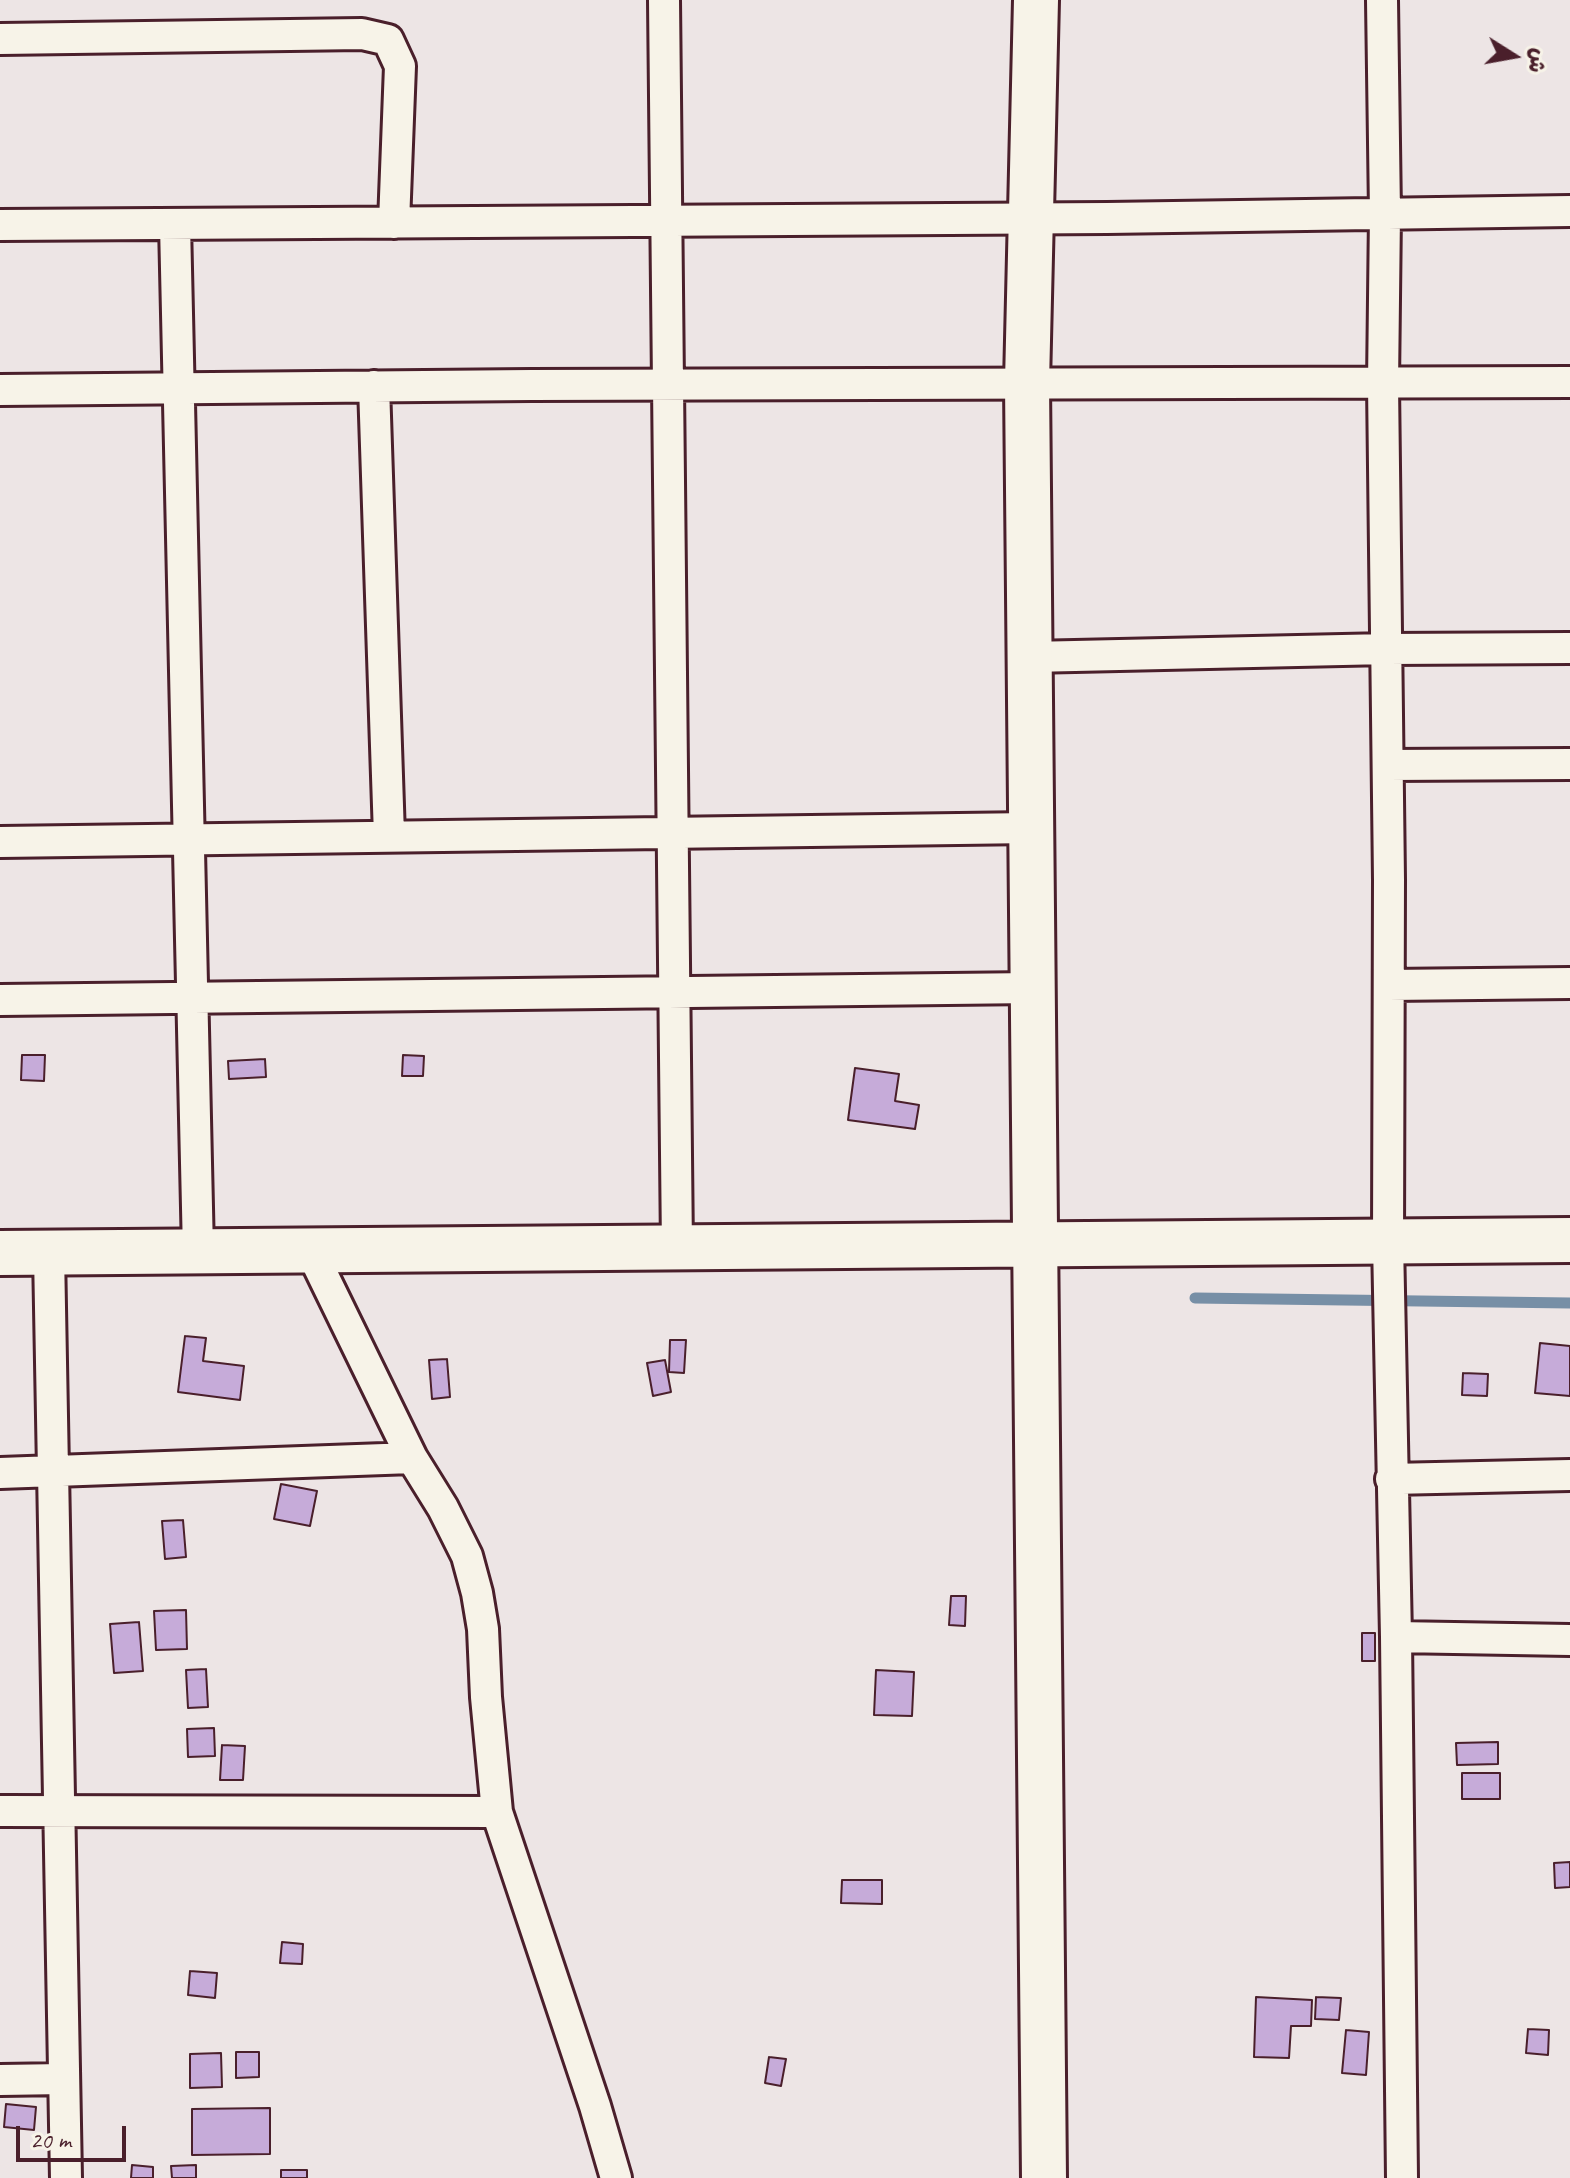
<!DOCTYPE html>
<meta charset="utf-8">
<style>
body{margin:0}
#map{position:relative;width:1570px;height:2178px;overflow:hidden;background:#ede5e5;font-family:Caveat,"Playpen Sans Arabic",sans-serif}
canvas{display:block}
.north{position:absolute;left:1474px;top:16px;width:80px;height:80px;-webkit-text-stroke:6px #f7f3e8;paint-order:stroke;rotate:101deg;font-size:22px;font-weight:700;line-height:32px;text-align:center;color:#4a1f2b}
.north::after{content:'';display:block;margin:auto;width:28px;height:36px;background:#4a1f2b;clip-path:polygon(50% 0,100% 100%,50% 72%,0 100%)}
.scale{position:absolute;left:16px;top:2126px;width:110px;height:36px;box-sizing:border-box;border:4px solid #4a1f2b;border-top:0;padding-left:10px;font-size:24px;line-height:28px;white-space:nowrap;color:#4a1f2b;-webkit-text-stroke:6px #f7f3e8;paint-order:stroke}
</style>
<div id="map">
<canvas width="1570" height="2178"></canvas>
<div class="north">ش</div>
<div class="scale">20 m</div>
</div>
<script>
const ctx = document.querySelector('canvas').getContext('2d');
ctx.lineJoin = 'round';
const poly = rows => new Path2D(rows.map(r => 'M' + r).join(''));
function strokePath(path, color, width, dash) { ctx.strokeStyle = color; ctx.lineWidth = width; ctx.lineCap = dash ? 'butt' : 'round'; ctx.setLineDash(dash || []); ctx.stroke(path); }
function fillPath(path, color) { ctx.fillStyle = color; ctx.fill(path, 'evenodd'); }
strokePath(poly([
 [1195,1298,1570,1303]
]), '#778fa6', 11);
const building = poly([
 [22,1055,45,1055,44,1081,21,1080,22,1055],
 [403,1055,424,1056,423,1076,402,1076,403,1055],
 [265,1059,266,1077,229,1079,228,1061,265,1059],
 [855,1068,899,1074,895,1101,919,1105,915,1129,848,1120,855,1068],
 [185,1336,206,1338,203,1361,244,1366,240,1400,178,1392,185,1336],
 [670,1340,686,1340,684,1373,669,1372,670,1340],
 [1540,1343,1570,1346,1570,1396,1535,1393,1540,1343],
 [447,1359,450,1397,432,1399,429,1360,447,1359],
 [665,1360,671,1392,653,1396,647,1363,665,1360],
 [1463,1373,1488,1374,1487,1396,1462,1395,1463,1373],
 [281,1484,317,1491,310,1526,274,1519,281,1484],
 [183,1520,186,1557,165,1559,162,1521,183,1520],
 [951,1596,966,1596,965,1626,949,1625,951,1596],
 [186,1610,187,1649,156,1650,154,1611,186,1610],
 [139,1622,143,1671,114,1673,110,1624,139,1622],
 [1362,1633,1375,1633,1375,1661,1362,1661,1362,1633],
 [206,1669,208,1707,188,1708,186,1670,206,1669],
 [876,1670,914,1672,912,1716,874,1715,876,1670],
 [214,1728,215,1756,188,1757,187,1729,214,1728],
 [1498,1742,1498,1764,1457,1765,1456,1743,1498,1742],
 [222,1745,245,1746,243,1780,220,1780,222,1745],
 [1462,1773,1500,1773,1500,1799,1462,1799,1462,1773],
 [1570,1862,1570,1887,1555,1888,1554,1863,1570,1862],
 [842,1880,882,1880,882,1904,841,1903,842,1880],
 [282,1942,303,1944,302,1964,280,1963,282,1942],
 [190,1971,217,1973,215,1998,188,1995,190,1971],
 [1256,1997,1312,2000,1311,2026,1291,2026,1289,2058,1254,2057,1256,1997],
 [1316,1997,1341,1998,1339,2020,1315,2019,1316,1997],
 [1528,2029,1549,2030,1548,2055,1526,2053,1528,2029],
 [1346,2030,1369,2032,1366,2075,1342,2073,1346,2030],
 [236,2052,259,2052,259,2077,236,2078,236,2052],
 [221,2053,222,2087,190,2088,190,2054,221,2053],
 [769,2057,786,2059,781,2086,765,2083,769,2057],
 [6,2104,36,2107,34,2130,4,2127,6,2104],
 [270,2108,270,2154,192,2155,192,2109,270,2108],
 [132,2165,153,2167,153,2178,131,2178,132,2165],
 [196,2165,196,2178,172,2178,171,2166,196,2165],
 [281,2170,307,2170,307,2178,281,2178,281,2170]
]);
fillPath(building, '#c6abd9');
strokePath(building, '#4a1f2b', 2);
const street = poly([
 [664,0,677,1248],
 [1382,0,1385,213,1383,384,1389,880,1388,1242,1396,1637,1402,2178],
 [0,39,362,34,388,40,400,66,394,223],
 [175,224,198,1252],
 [0,225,1107,218,1570,211],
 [374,386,389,836],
 [0,390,531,385,1570,382],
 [1030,657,1387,649,1570,648],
 [1388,765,1570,764],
 [0,842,1032,828],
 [1389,985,1570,983],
 [0,1000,1034,988],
 [311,1251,412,1458,443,1508,467,1556,477,1593,483,1629,486,1697,497,1812,595,2106,616,2178],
 [49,1253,66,2178],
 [0,1473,412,1458],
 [1391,1479,1570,1475],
 [1396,1637,1570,1640],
 [0,1811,497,1812],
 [0,2080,64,2079]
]);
const secondary = poly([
 [1036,0,1027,383,1044,2178],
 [0,1253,1570,1240]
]);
strokePath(street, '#4a1f2b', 36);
strokePath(secondary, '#4a1f2b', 50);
strokePath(street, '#f7f3e8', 30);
strokePath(secondary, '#f7f3e8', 44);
</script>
